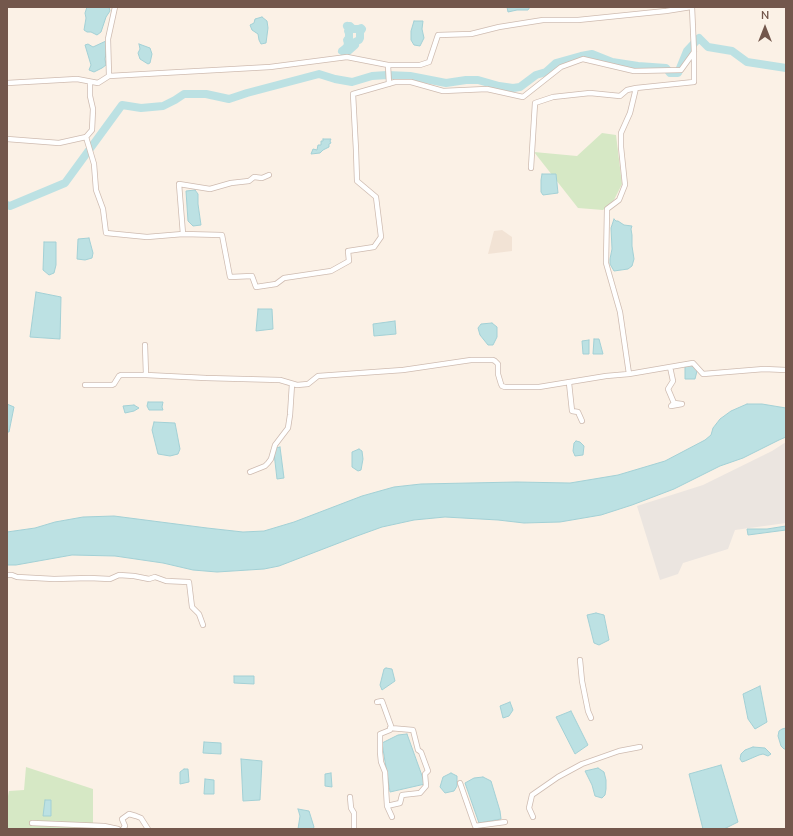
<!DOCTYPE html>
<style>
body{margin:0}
#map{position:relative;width:793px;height:836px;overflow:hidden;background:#fbf1e6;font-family:"Nunito Sans",sans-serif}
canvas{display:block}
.frame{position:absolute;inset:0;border:8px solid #73574c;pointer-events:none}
.north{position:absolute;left:745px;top:8px;width:40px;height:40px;-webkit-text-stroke:3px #fef6ec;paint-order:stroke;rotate:0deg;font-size:11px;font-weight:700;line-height:16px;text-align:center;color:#73574c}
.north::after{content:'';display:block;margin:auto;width:14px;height:18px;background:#73574c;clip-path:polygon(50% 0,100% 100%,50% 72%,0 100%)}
</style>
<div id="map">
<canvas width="793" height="836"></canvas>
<div class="frame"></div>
<div class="north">N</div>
</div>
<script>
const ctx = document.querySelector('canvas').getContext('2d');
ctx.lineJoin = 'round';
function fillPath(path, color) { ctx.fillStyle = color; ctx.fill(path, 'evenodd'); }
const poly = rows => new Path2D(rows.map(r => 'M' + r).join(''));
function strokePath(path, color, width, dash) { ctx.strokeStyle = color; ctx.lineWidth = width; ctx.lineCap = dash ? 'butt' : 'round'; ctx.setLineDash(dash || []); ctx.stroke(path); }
fillPath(poly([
 [502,230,512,237,512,251,488,254,494,231]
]), '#f2e3d5');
fillPath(poly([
 [786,442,786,523,735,530,728,549,683,563,678,574,660,580,637,506,703,485,772,451]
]), '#ebe5e0');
fillPath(poly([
 [602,133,616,135,622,184,614,200,603,210,578,208,534,152,577,156],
 [26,767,93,789,93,829,7,829,7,797,8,796,9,791,24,790]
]), '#d6e8c5');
const water = poly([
 [87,7,109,7,110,11,106,17,101,32,97,35,91,32,87,32,84,30,86,18,85,13,87,7],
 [507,7,530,7,528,10,517,10,508,12,507,7],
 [262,17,267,21,268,28,266,43,261,44,259,40,258,34,252,30,250,25,254,23,255,19,262,17],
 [414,21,423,21,422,29,424,38,420,46,414,45,411,40,411,31,414,21],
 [106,41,107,48,105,59,106,65,102,68,94,72,89,70,91,65,85,45,88,44,93,47,106,41],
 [139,44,150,48,152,54,150,63,148,64,140,59,138,53,140,49,139,44],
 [323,139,331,139,330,141,331,143,329,144,329,147,323,150,320,153,311,154,313,149,317,150,318,145,321,145,321,141,323,141,323,139],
 [542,174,556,174,558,193,543,195,541,192,541,180,542,174],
 [195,190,198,194,198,204,201,225,193,226,188,221,186,191,195,190],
 [614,219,616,221,618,221,624,225,632,226,631,229,632,235,632,246,634,259,632,266,628,269,614,271,610,264,610,259,612,249,611,228,614,219],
 [89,238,93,253,92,258,85,260,77,259,78,239,89,238],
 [44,242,56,242,56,265,54,273,49,275,43,270,44,242],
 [36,292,61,297,60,339,30,337,36,292],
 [258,309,272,309,273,329,256,331,258,309],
 [395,321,396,334,374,336,373,324,395,321],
 [492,323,497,327,497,337,493,345,488,345,480,335,478,328,481,324,492,323],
 [594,339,599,339,603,354,593,354,594,339],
 [589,340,589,354,583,354,582,341,589,340],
 [691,365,697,371,695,379,685,379,685,366,691,365],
 [148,402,163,402,162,407,163,410,149,410,147,406,148,402],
 [7,404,14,407,9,432,7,432,7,404],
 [747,404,762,404,786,408,786,437,779,440,743,458,720,466,674,489,632,505,601,515,560,522,524,523,498,520,445,517,414,520,382,527,357,536,279,566,264,569,217,572,193,570,163,563,115,556,72,555,16,565,7,565,7,532,35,528,55,522,83,517,114,516,207,528,243,532,264,531,294,522,362,496,394,487,421,484,517,482,570,483,618,475,665,461,705,440,711,435,713,428,720,419,731,411,747,404],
 [134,405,139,408,134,411,125,413,123,406,134,405],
 [154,422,175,423,180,449,178,454,170,456,158,454,152,430,154,422],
 [576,441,580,442,584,446,583,455,575,456,573,451,574,443,576,441],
 [280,447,284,478,277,479,274,453,276,448,280,447],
 [359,449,362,451,363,459,361,470,358,471,352,467,352,452,359,449],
 [786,526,786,530,748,535,747,529,767,529,786,526],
 [596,613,604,615,609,640,599,645,594,643,587,615,596,613],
 [386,668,392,669,395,681,382,690,380,685,384,669,386,668],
 [234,676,254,676,254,684,234,683,234,676],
 [760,686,767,722,755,729,748,719,743,694,760,686],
 [510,702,513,710,509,716,503,718,500,706,510,702],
 [571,711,588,745,575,754,556,717,571,711],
 [786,728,786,749,784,749,781,746,778,736,779,731,782,729,786,728],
 [407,734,425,784,390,792,382,743,398,735,407,734],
 [204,742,221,743,221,754,203,753,204,742],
 [753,747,765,748,771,754,768,756,763,754,759,755,745,761,742,762,740,759,741,754,745,750,753,747],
 [241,759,262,761,260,800,243,801,241,759],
 [721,765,738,822,724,829,703,829,689,774,721,765],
 [598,768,604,772,606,780,606,789,605,795,602,798,595,796,592,785,585,771,598,768],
 [184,769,188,769,189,782,180,784,180,772,184,769],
 [331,773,332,787,325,786,325,774,331,773],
 [451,773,457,776,457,786,454,791,445,793,440,787,443,777,451,773],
 [483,777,491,781,500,811,501,819,479,823,465,783,474,778,483,777],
 [205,779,214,780,214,794,204,794,205,779],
 [45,800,51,800,51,816,43,816,45,800],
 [298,809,309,811,314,827,313,829,298,829,300,816,298,809]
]);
fillPath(water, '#bce1e3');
strokePath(water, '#a3d0d5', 1);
strokePath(poly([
 [347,26,350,26,353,29,359,29,361,28,362,29,360,32,360,38,359,40,353,43,355,45,346,53,342,51,347,47,348,43,347,40,349,38,349,33,348,31,349,29,347,26],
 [7,205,10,206,65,183,122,105,141,108,163,106,175,100,184,94,206,94,229,99,247,93,319,74,335,79,352,82,372,76,387,75,410,76,446,83,466,80,478,80,499,86,513,88,520,87,536,75,546,72,556,63,581,56,592,54,612,62,638,66,666,68,670,73,678,73,687,51,699,38,708,47,732,51,747,62,786,68]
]), '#bce1e3', 8);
const minor = poly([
 [388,65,389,84],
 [109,76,108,39,115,7],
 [90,82,90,96,93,109,92,130,86,137,94,164,96,190,103,209,106,233,147,237,183,234,222,235,230,277,252,276,256,287,276,284,284,278,331,271,349,261,348,251,374,247,381,237,376,197,357,181,356,150,353,94,395,82,411,82,443,91,487,89,523,97,561,67,583,59,634,71,681,70,694,52],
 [7,83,77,79,98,83,109,76,270,67,347,57,388,65,420,65,429,62,438,35,471,34,499,27,543,20,578,20,666,11,691,7],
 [7,139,59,143,86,137],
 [531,168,535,103,553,97,590,93,620,96,627,90,636,88],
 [183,234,179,184,210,189,231,183,249,181,254,177,262,178,269,175],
 [145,345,146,375],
 [670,367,673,381,668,389,674,403,682,404,671,406,674,403],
 [629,374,620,312,606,263,607,209,619,200,625,185,621,147,621,133,630,113,636,88,694,82,694,52,692,7],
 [569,383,572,411,578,412,582,421],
 [85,385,112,385,114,384,119,376,121,375,146,375,206,378,280,380,297,385,308,384,318,376,403,370,471,360,493,360,495,361,498,364,498,374,501,384,502,386,505,387,539,387,606,376,629,374,693,363,703,374,764,369,786,370],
 [250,472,265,466,268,463,271,459,275,445,288,428,290,415,292,384],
 [7,575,12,575,17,577,54,579,89,578,110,579,119,575,134,576,149,579,155,577,166,581,189,582,192,607,199,614,203,625],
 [580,660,582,681,588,711,591,718],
 [377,702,382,701,391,726,390,730,380,734,380,752,381,762,385,772,387,806,392,817],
 [460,783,475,826,505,822],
 [350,797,351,808,354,813,354,829],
 [387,806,400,803,402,795,420,793,426,786,425,774,428,771,421,752,418,750,413,730,390,728],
 [533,817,529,808,532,795,558,777,582,764,619,751,640,747],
 [32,823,104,826,118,829],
 [123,829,125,826,122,819,129,814,136,816,141,818,148,829]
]);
strokePath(minor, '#cebbb0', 6);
strokePath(minor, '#fff', 4.5);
</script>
